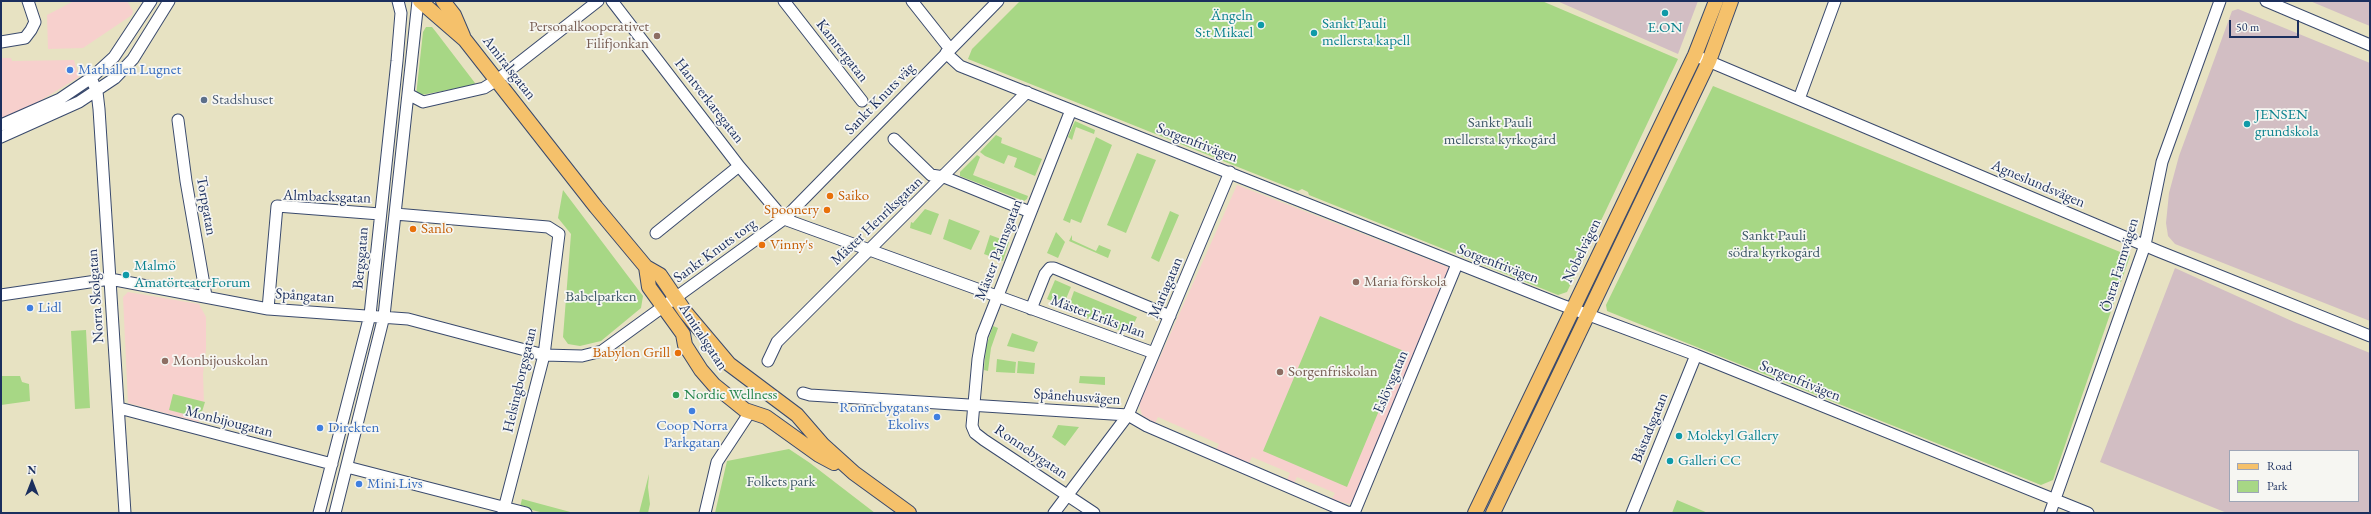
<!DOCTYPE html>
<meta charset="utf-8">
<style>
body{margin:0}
#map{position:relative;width:2371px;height:514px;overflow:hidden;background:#e7e2c2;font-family:"EB Garamond",serif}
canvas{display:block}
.frame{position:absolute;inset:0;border:2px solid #1b2f5e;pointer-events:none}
.legend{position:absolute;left:2229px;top:450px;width:130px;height:52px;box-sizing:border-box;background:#f6f6f2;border:1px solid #9ea6b7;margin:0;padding:5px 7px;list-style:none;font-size:12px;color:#1b2f5e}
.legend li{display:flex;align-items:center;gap:8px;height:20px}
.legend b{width:20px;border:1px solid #9ea6b7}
.north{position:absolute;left:12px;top:462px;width:40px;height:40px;-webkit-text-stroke:3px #f6f6f2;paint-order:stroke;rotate:0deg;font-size:11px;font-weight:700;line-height:16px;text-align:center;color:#1b2f5e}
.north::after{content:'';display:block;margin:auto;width:14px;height:18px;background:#1b2f5e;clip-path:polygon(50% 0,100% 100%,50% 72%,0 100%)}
.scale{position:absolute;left:2229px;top:20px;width:70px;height:18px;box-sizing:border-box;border:2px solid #1b2f5e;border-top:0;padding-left:5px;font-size:12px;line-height:14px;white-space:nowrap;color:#1b2f5e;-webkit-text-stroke:3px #f6f6f2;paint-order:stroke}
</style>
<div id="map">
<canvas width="2371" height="514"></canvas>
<div class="frame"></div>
<ul class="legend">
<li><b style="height:5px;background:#f5c16b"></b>Road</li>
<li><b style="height:11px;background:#a7d785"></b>Park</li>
</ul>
<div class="north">N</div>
<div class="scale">50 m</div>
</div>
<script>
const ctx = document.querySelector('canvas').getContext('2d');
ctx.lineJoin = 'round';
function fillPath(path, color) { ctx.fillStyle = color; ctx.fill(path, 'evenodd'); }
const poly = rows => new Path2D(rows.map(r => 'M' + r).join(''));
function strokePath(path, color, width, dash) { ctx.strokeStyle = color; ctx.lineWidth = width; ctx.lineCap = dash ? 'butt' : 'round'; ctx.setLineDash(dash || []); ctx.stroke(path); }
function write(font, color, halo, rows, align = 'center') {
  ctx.font = font + ' "EB Garamond",serif'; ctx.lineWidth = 3.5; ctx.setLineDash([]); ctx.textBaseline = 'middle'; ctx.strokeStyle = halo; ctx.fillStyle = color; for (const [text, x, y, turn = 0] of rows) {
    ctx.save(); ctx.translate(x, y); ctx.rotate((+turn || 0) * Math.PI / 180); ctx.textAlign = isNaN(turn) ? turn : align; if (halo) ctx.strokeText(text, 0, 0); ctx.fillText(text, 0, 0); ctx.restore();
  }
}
fillPath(poly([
 [74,1,127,1,133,11,132,15,83,48,48,49,47,15],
 [1,58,11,58,12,61,74,60,79,77,25,110,1,119],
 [1237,185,1448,267,1449,271,1354,500,1349,504,1332,499,1335,493,1297,477,1294,483,1287,480,1290,473,1252,457,1249,463,1216,450,1219,444,1158,417,1155,423,1142,415,1139,404],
 [128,292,199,304,206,317,206,349,203,374,204,404,200,420,198,422,128,403,123,297]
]), '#f7d0cd');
fillPath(poly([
 [1557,1,1698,1,1678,54],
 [2310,1,2370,1,2370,26,2360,22],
 [2238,9,2370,63,2370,321,2175,244,2168,236,2166,223,2169,193,2179,156,2232,11],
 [2175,268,2294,322,2370,353,2370,513,2227,513,2100,462],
 [2230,451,2358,451,2358,501,2230,501]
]), '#d2bec3');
fillPath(poly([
 [1020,1,1542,1,1678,59,1567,292,1558,295,1309,195,1308,192,1302,189,1298,191,968,59,972,49],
 [426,27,432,27,436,32,475,83,474,85,416,96,423,32],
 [1713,86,2130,256,2053,480,2041,485,1607,311,1606,305],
 [1075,121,1095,130,1094,134,1076,127,1072,140,1068,137],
 [996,135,1002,138,1001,143,1042,159,1035,176,1014,167,1017,158,1008,155,1004,164,985,156,980,152],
 [1096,137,1112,145,1081,223,1071,219,1070,223,1063,220],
 [1137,153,1156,160,1126,233,1107,225],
 [977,155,980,157,973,175,1028,196,1027,199,1024,201,960,176,960,172],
 [563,190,643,296,641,308,601,341,580,346,568,344,563,337,571,234,558,218],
 [925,209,939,214,931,235,910,228,911,222,913,223],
 [1170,211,1179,215,1159,262,1151,258],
 [949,219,980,231,971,250,943,239],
 [1056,232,1065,242,1058,258,1047,253],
 [990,235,1009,242,1003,261,984,254],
 [1072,235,1072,240,1096,251,1099,245,1111,250,1108,258,1069,241],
 [1055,280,1071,287,1063,306,1047,299],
 [1074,291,1137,317,1129,334,1067,311],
 [1320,316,1404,351,1347,487,1263,451],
 [993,326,998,328,991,348,988,371,984,370,986,346],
 [86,330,90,408,75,409,71,331],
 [1012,333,1038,342,1034,352,1007,346],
 [997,359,1016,362,1015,373,996,372],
 [1018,361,1035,363,1034,374,1017,373],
 [1,376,20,376,22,382,29,384,30,401,1,405],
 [1080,376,1105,377,1105,385,1079,383],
 [173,394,205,402,200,418,169,410],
 [1058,425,1079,427,1065,446,1052,437],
 [789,449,810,463,875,513,715,513,727,461],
 [649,474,648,487,650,504,648,513,639,513],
 [522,499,574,513,544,513,520,507],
 [1677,500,1708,513,1672,513]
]), '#a7d785');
const minor = poly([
 [612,1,739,166,784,219,1154,353],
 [784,1,862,101],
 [912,1,950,49],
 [2266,1,2370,45],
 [1,42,25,38,31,30,35,22,28,1],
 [946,53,960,66,1562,305,1696,355,2088,513],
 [1701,58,2158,251,2370,336],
 [91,78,97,92,99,109,125,513],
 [408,94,423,102,484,88,497,80,598,1],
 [1799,99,1835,1],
 [1071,110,982,336,978,359,972,426,975,433,984,440,1094,513],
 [178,120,186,181,206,296],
 [1,125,60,99,91,78,114,57,151,1],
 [1,137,79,102,115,78,133,59,169,1],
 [894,139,931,175,944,177,1030,212],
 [395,214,548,227,559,234,544,355,503,513],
 [656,233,739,166],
 [1,295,110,279,268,309,408,319,544,355,582,356,602,351,784,219,998,1],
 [268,309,277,206,380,214],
 [1031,309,1045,274,1050,268,1054,268,1170,316],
 [768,361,777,342,1027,92],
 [803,393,810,395,1128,415,1147,426,1347,512,1355,513],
 [119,408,332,464],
 [347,467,526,513],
 [319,513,370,315,397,61,401,13,398,1],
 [335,513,384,316,418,1],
 [705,513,717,462,750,412],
 [1054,513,1128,415,1230,172],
 [1354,513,1457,264],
 [1632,513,1696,355],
 [2050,513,2145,245,2162,162,2220,1]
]);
const major = poly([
 [420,1,465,40,596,207,646,267,660,275,686,313,729,364,797,415,823,445,854,473,909,513],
 [443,1,454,15,463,36],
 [646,267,649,287,683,334,685,345,701,370,714,385,745,410,766,417,819,455,834,463],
 [1475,513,1695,55,1716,1],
 [1493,513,1709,61,1731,1]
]);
strokePath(minor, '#3a4a6d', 13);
strokePath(major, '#3a4a6d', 16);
strokePath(minor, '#fff', 11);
strokePath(major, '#f5c16b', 14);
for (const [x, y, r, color] of [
 [1665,13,4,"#0f9aa8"],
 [1261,25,4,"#0f9aa8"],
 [1314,33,4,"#0f9aa8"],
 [657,36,4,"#8d6e63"],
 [70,70,4,"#3f7fe0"],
 [204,100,4,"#5c6f8a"],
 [2247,124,4,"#0f9aa8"],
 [830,196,4,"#e8710a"],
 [827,210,4,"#e8710a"],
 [413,229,4,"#e8710a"],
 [762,245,4,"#e8710a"],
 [126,275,4,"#0f9aa8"],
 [1356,282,4,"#8d6e63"],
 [30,308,4,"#3f7fe0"],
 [678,353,4,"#e8710a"],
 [165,361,4,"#8d6e63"],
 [1280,372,4,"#8d6e63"],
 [676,395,4,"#2e9e5b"],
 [692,411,4,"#3f7fe0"],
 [937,417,4,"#3f7fe0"],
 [320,428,4,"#3f7fe0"],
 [1679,436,4,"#0f9aa8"],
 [1670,461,4,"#0f9aa8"],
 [359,484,4,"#3f7fe0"]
]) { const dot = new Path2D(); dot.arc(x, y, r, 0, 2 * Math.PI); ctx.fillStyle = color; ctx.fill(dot); strokePath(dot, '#f6f6f2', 1.5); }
write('15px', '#0d838f', '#f6f6f2', [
 ["Ängeln",1253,16,"right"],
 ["S:t Mikael",1253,33,"right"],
 ["Sankt Pauli",1322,24],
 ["mellersta kapell",1322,41],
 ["E.ON",1665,28,"center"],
 ["JENSEN",2255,115],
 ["grundskola",2255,132],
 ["Malmö",134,266],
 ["AmatörteaterForum",134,283],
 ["Molekyl Gallery",1687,436],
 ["Galleri CC",1678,461]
], 'left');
write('15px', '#785e54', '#f6f6f2', [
 ["Personalkooperativet",649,27,"right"],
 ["Filifjonkan",649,44,"right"],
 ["Maria förskola",1364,282],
 ["Monbijouskolan",173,361],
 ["Sorgenfriskolan",1288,372]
], 'left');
write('15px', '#1b2f5e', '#f6f6f2', [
 ["Kamrergatan",842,51,52],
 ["Amiralsgatan",509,68,52],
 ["Sankt Knuts väg",880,99,-46],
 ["Hantverkaregatan",709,101,52],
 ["Sorgenfrivägen",1197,143,21],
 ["Agneslundsvägen",2038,184,23],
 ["Almbacksgatan",327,197,2],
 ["Torpgatan",206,206,80],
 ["Mäster Henriksgatan",877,221,-44],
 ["Mäster Palmsgatan",999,250,-69],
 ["Sankt Knuts torg",715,251,-36],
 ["Nobelvägen",1582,251,-64],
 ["Bergsgatan",361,258,-85],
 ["Sorgenfrivägen",1498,264,21],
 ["Östra Farmvägen",2120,265,-73],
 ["Mariagatan",1166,288,-67],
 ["Norra Skolgatan",96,296,-94],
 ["Spångatan",305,296,4],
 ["Mäster Eriks plan",1098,317,20],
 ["Amiralsgatan",703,337,57],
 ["Helsingborgsgatan",520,380,-77],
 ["Sorgenfrivägen",1800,381,22],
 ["Eslövsgatan",1391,382,-67],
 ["Spånehusvägen",1077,397,4],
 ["Monbijougatan",229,422,14],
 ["Båstadsgatan",1650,428,-68],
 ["Ronnebygatan",1031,452,34]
]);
write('15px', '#366cbe', '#f6f6f2', [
 ["Mathallen Lugnet",78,70],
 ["Lidl",38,308],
 ["Ronnebygatans",929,408,"right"],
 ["Ekolivs",929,425,"right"],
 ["Coop Norra",692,426,"center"],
 ["Parkgatan",692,443,"center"],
 ["Direkten",328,428],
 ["Mini Livs",367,484]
], 'left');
write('15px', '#4e5e75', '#f6f6f2', [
 ["Stadshuset",212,100]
], 'left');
write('15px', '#3e5968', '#f6f6f2', [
 ["Sankt Pauli",1500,123],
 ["mellersta kyrkogård",1500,140],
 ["Sankt Pauli",1774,236],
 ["södra kyrkogård",1774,253],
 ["Babelparken",601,297],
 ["Folkets park",781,482]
]);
write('15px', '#c56008', '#f6f6f2', [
 ["Saiko",838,196],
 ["Spoonery",819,210,"right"],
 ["Sanlo",421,229],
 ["Vinny's",770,245],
 ["Babylon Grill",670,353,"right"]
], 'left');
write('15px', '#27864d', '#f6f6f2', [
 ["Nordic Wellness",684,395]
], 'left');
</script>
